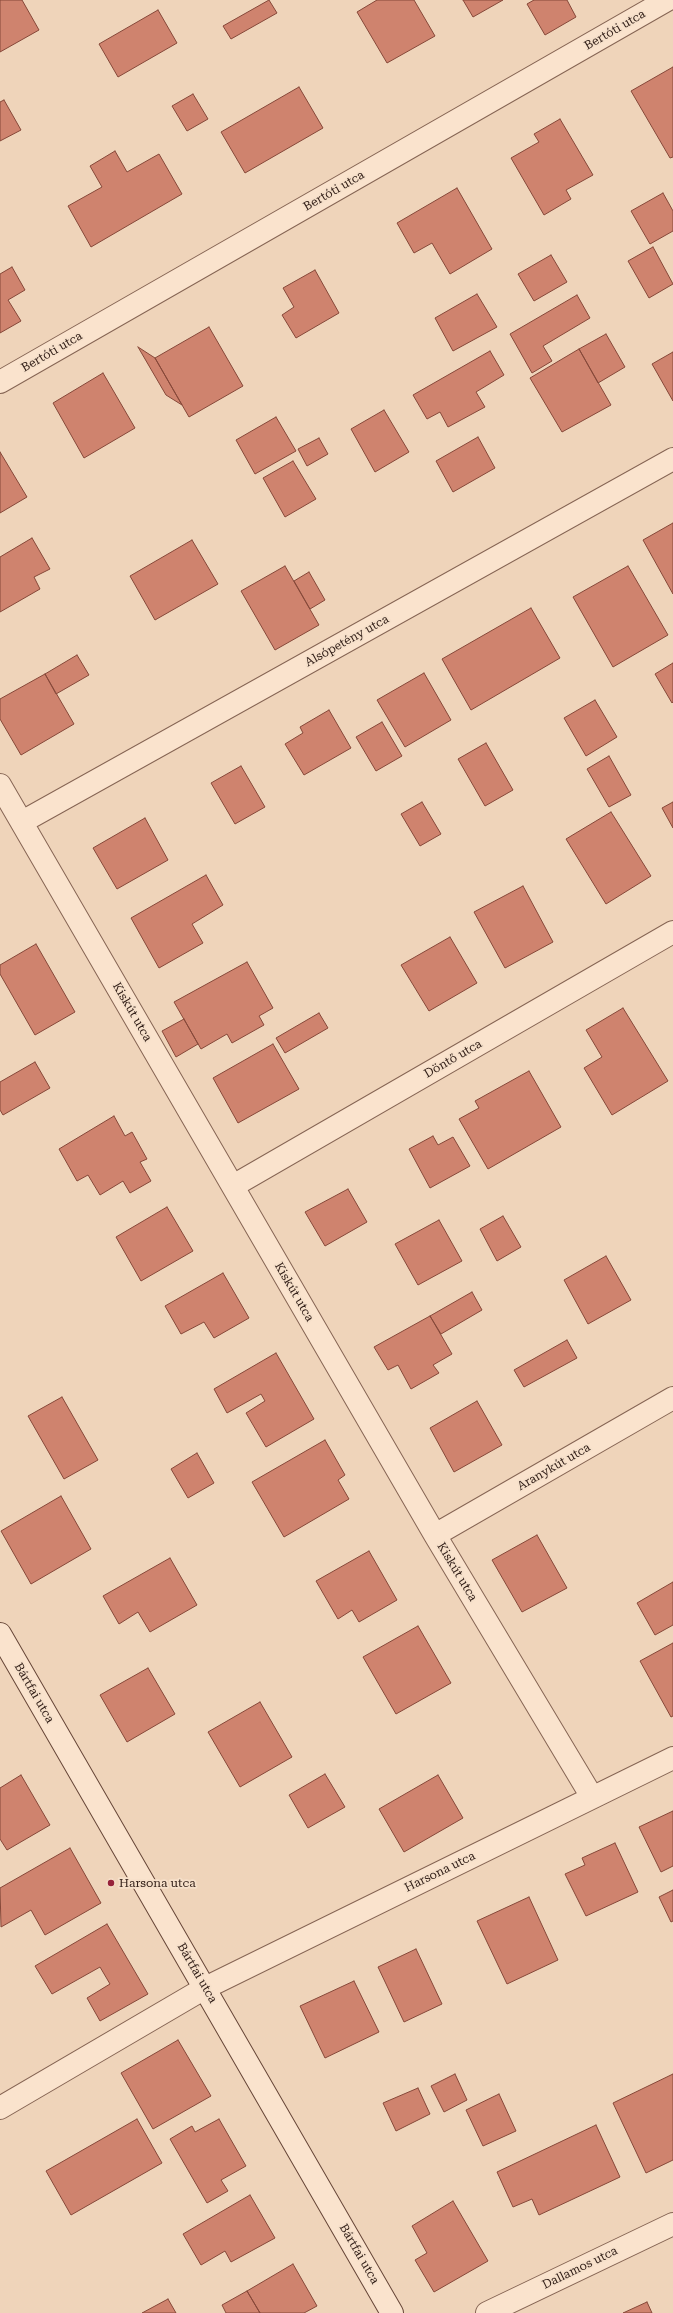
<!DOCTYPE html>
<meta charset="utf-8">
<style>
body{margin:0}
canvas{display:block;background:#efd4ba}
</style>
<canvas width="673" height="2313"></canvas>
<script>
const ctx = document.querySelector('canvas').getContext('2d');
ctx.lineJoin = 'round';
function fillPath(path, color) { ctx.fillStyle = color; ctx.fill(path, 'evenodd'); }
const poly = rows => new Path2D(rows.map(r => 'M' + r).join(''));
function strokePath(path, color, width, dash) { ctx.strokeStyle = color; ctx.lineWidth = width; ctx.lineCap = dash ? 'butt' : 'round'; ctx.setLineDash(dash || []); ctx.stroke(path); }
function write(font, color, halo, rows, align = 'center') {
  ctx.font = font + ' "Roboto Serif",serif'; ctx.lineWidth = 3.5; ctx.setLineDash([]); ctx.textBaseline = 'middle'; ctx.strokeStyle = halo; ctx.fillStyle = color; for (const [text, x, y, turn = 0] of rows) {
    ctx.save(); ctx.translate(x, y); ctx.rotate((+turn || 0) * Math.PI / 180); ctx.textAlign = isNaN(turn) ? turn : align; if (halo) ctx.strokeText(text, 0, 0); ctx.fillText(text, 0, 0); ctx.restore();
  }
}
const building = poly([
 [0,0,22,0,39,30,0,52,0,0],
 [269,0,277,13,231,39,223,26,269,0],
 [377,0,414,0,435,36,387,63,357,12,377,0],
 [463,0,503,0,473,17,463,0],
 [534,0,567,0,576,17,545,35,527,4,534,0],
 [158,10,177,43,118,77,99,44,158,10],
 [673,67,673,157,670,158,631,91,673,67],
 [299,87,323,128,245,173,221,132,299,87],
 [193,94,208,119,187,131,172,106,193,94],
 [4,100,21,130,0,141,0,102,4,100],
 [560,119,593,175,566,190,571,199,544,215,511,158,539,142,534,134,560,119],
 [115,151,127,172,159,154,182,194,91,247,68,206,102,187,90,166,115,151],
 [457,188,492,249,450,274,432,243,414,253,397,223,457,188],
 [663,193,673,211,673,231,650,244,631,211,663,193],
 [653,247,673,284,649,298,628,261,653,247],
 [551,255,567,282,534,301,518,274,551,255],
 [12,267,25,290,8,300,21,321,0,333,0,274,12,267],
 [315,270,339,313,296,338,282,315,294,307,283,288,315,270],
 [477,294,497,327,453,351,435,318,477,294],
 [577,295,590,318,543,346,552,361,532,373,510,334,577,295],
 [209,327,243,386,189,417,155,358,209,327],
 [606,334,625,367,598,383,579,349,606,334],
 [138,347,155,358,182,405,166,395,138,347],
 [579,349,611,405,562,432,530,378,579,349],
 [490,351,504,375,476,392,485,407,448,427,440,412,427,419,413,395,490,351],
 [673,352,673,401,652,364,673,352],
 [103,373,135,428,84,458,53,403,103,373],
 [384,410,409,452,375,472,351,429,384,410],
 [276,417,296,451,255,474,236,440,276,417],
 [478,437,495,468,453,492,436,461,478,437],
 [319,438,328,454,307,466,298,449,319,438],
 [0,452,27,497,0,513,0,452],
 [293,461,316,499,285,517,263,478,293,461],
 [673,523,673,594,643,540,673,523],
 [32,538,50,569,34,577,40,589,0,612,0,557,32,538],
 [192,540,218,584,155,620,130,576,192,540],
 [285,566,319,625,275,650,241,591,285,566],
 [628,566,668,635,613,667,573,597,628,566],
 [309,572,325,600,310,609,294,581,309,572],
 [531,608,560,658,471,710,442,659,531,608],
 [77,655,89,675,56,694,45,674,77,655],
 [673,663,673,702,672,703,655,674,673,663],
 [424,673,451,720,405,747,377,700,424,673],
 [45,674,74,724,21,755,0,719,0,699,45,674],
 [595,700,617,737,586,756,564,718,595,700],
 [329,710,351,748,304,775,285,744,303,733,300,727,329,710],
 [382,722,402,756,376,771,356,737,382,722],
 [486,743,513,790,485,806,458,759,486,743],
 [609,756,631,795,609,807,587,769,609,756],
 [241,766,265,807,235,824,211,783,241,766],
 [422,802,441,834,420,846,401,814,422,802],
 [673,802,673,828,662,808,673,802],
 [611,812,651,876,606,904,566,839,611,812],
 [145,818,168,860,117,889,93,848,145,818],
 [206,875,223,905,192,924,203,943,159,968,131,918,206,875],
 [523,886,553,942,505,968,474,912,523,886],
 [450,937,477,983,429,1011,401,965,450,937],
 [36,944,75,1012,35,1035,0,974,0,965,36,944],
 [247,962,273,1008,259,1016,264,1025,232,1043,227,1034,201,1049,174,1002,247,962],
 [623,1008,668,1081,612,1115,584,1068,602,1057,586,1030,623,1008],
 [319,1013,328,1028,285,1053,276,1038,319,1013],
 [184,1019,198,1044,176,1057,162,1031,184,1019],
 [273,1044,299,1089,238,1123,213,1078,273,1044],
 [35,1062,50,1088,3,1115,0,1110,0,1082,35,1062],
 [529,1071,561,1127,488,1169,459,1119,479,1108,475,1101,529,1071],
 [114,1116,125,1136,132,1132,147,1159,140,1162,151,1181,130,1193,123,1181,100,1195,88,1175,77,1181,59,1149,114,1116],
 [433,1136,438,1145,453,1137,470,1166,430,1188,409,1149,433,1136],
 [348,1189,367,1222,325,1246,305,1212,348,1189],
 [167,1207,193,1251,141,1281,116,1237,167,1207],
 [503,1216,521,1247,497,1261,480,1229,503,1216],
 [439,1220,462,1261,418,1285,395,1244,439,1220],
 [606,1256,631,1300,588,1324,564,1280,606,1256],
 [223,1273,249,1318,214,1338,204,1322,181,1334,165,1306,223,1273],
 [472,1292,482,1310,441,1334,430,1316,472,1292],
 [430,1316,452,1354,433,1365,439,1373,411,1389,398,1365,388,1370,374,1347,430,1316],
 [567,1340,577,1358,524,1387,514,1370,567,1340],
 [276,1353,314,1419,266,1447,246,1413,265,1401,261,1394,227,1413,214,1389,276,1353],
 [62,1397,98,1460,64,1479,28,1416,62,1397],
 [477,1401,502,1445,454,1472,430,1428,477,1401],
 [325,1440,345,1475,338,1480,349,1499,284,1537,252,1482,325,1440],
 [197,1453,214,1483,188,1498,171,1469,197,1453],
 [61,1496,91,1549,31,1584,1,1531,61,1496],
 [537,1535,567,1588,522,1612,492,1560,537,1535],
 [369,1551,397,1600,359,1622,352,1610,338,1619,316,1581,369,1551],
 [170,1558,197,1605,150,1632,138,1612,119,1624,103,1596,170,1558],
 [673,1582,673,1625,655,1635,637,1603,673,1582],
 [418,1626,451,1683,396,1714,363,1657,418,1626],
 [673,1643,673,1716,671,1717,640,1661,673,1643],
 [148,1668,175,1714,127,1742,100,1695,148,1668],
 [260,1702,292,1757,240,1787,208,1732,260,1702],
 [325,1774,345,1807,308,1828,289,1795,325,1774],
 [21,1775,50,1825,7,1850,0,1839,0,1788,21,1775],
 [438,1775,463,1818,404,1852,379,1809,438,1775],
 [673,1811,673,1866,661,1872,639,1827,673,1811],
 [615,1843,638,1892,586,1916,565,1874,585,1865,582,1858,615,1843],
 [70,1848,101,1903,45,1935,31,1910,1,1927,0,1888,70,1848],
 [673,1890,673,1921,671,1922,659,1897,673,1890],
 [529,1897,558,1960,507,1984,477,1921,529,1897],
 [107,1924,148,1994,100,2021,87,1998,110,1984,100,1967,52,1994,35,1966,107,1924],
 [416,1949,442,2004,404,2022,378,1967,416,1949],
 [354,1981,379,2032,325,2058,300,2006,354,1981],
 [178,2040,211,2096,153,2129,121,2073,178,2040],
 [455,2074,467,2100,444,2112,431,2086,455,2074],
 [673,2074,673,2160,646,2173,613,2103,673,2074],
 [418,2088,430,2114,396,2131,383,2103,418,2088],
 [499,2094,516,2131,483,2146,466,2110,499,2094],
 [137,2119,162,2163,71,2215,46,2171,137,2119],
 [219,2119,246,2166,221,2180,228,2191,207,2203,170,2139,192,2126,195,2132,219,2119],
 [596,2125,620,2177,539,2215,532,2199,513,2207,497,2172,596,2125],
 [250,2195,275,2238,231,2262,225,2251,201,2265,183,2234,250,2195],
 [453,2201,488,2261,434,2292,415,2260,427,2253,412,2226,453,2201],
 [293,2264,317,2306,304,2313,260,2313,247,2291,293,2264],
 [247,2291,260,2313,226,2313,222,2305,247,2291],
 [168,2299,176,2313,142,2313,168,2299],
 [647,2302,652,2313,623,2313,647,2302]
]);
fillPath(building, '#cf836e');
strokePath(building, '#864839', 1);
const street = poly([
 [0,382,667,0],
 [0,785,435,1535,592,1797],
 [22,822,673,459],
 [233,1186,673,932],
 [435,1535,673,1398],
 [0,2108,205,1988,673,1758],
 [487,2313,673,2224]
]);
const secondary = poly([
 [0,1634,392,2313]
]);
strokePath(street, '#866554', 24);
strokePath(secondary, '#674638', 24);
strokePath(street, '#fae3cd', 22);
strokePath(secondary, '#fae3cd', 22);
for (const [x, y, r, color] of [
 [111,1883,4,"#96233b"]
]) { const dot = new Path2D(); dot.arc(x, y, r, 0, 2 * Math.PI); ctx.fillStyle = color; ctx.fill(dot); strokePath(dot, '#f6e0ca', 1.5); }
write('12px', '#34211a', '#f6e0ca', [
 ["Bertóti utca",615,30,-30],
 ["Bertóti utca",334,191,-30],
 ["Bertóti utca",52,352,-30],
 ["Alsópetény utca",347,641,-29],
 ["Kiskút utca",132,1012,60],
 ["Döntő utca",453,1059,-30],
 ["Kiskút utca",294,1292,60],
 ["Aranykút utca",554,1467,-30],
 ["Kiskút utca",457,1572,59],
 ["Bártfai utca",34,1693,60],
 ["Harsona utca",440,1872,-26],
 ["Bártfai utca",197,1973,60],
 ["Bártfai utca",359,2254,60],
 ["Dallamos utca",580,2268,-26]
]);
write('12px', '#34211a', '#f6e0ca', [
 ["Harsona utca",119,1883]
], 'left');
</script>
